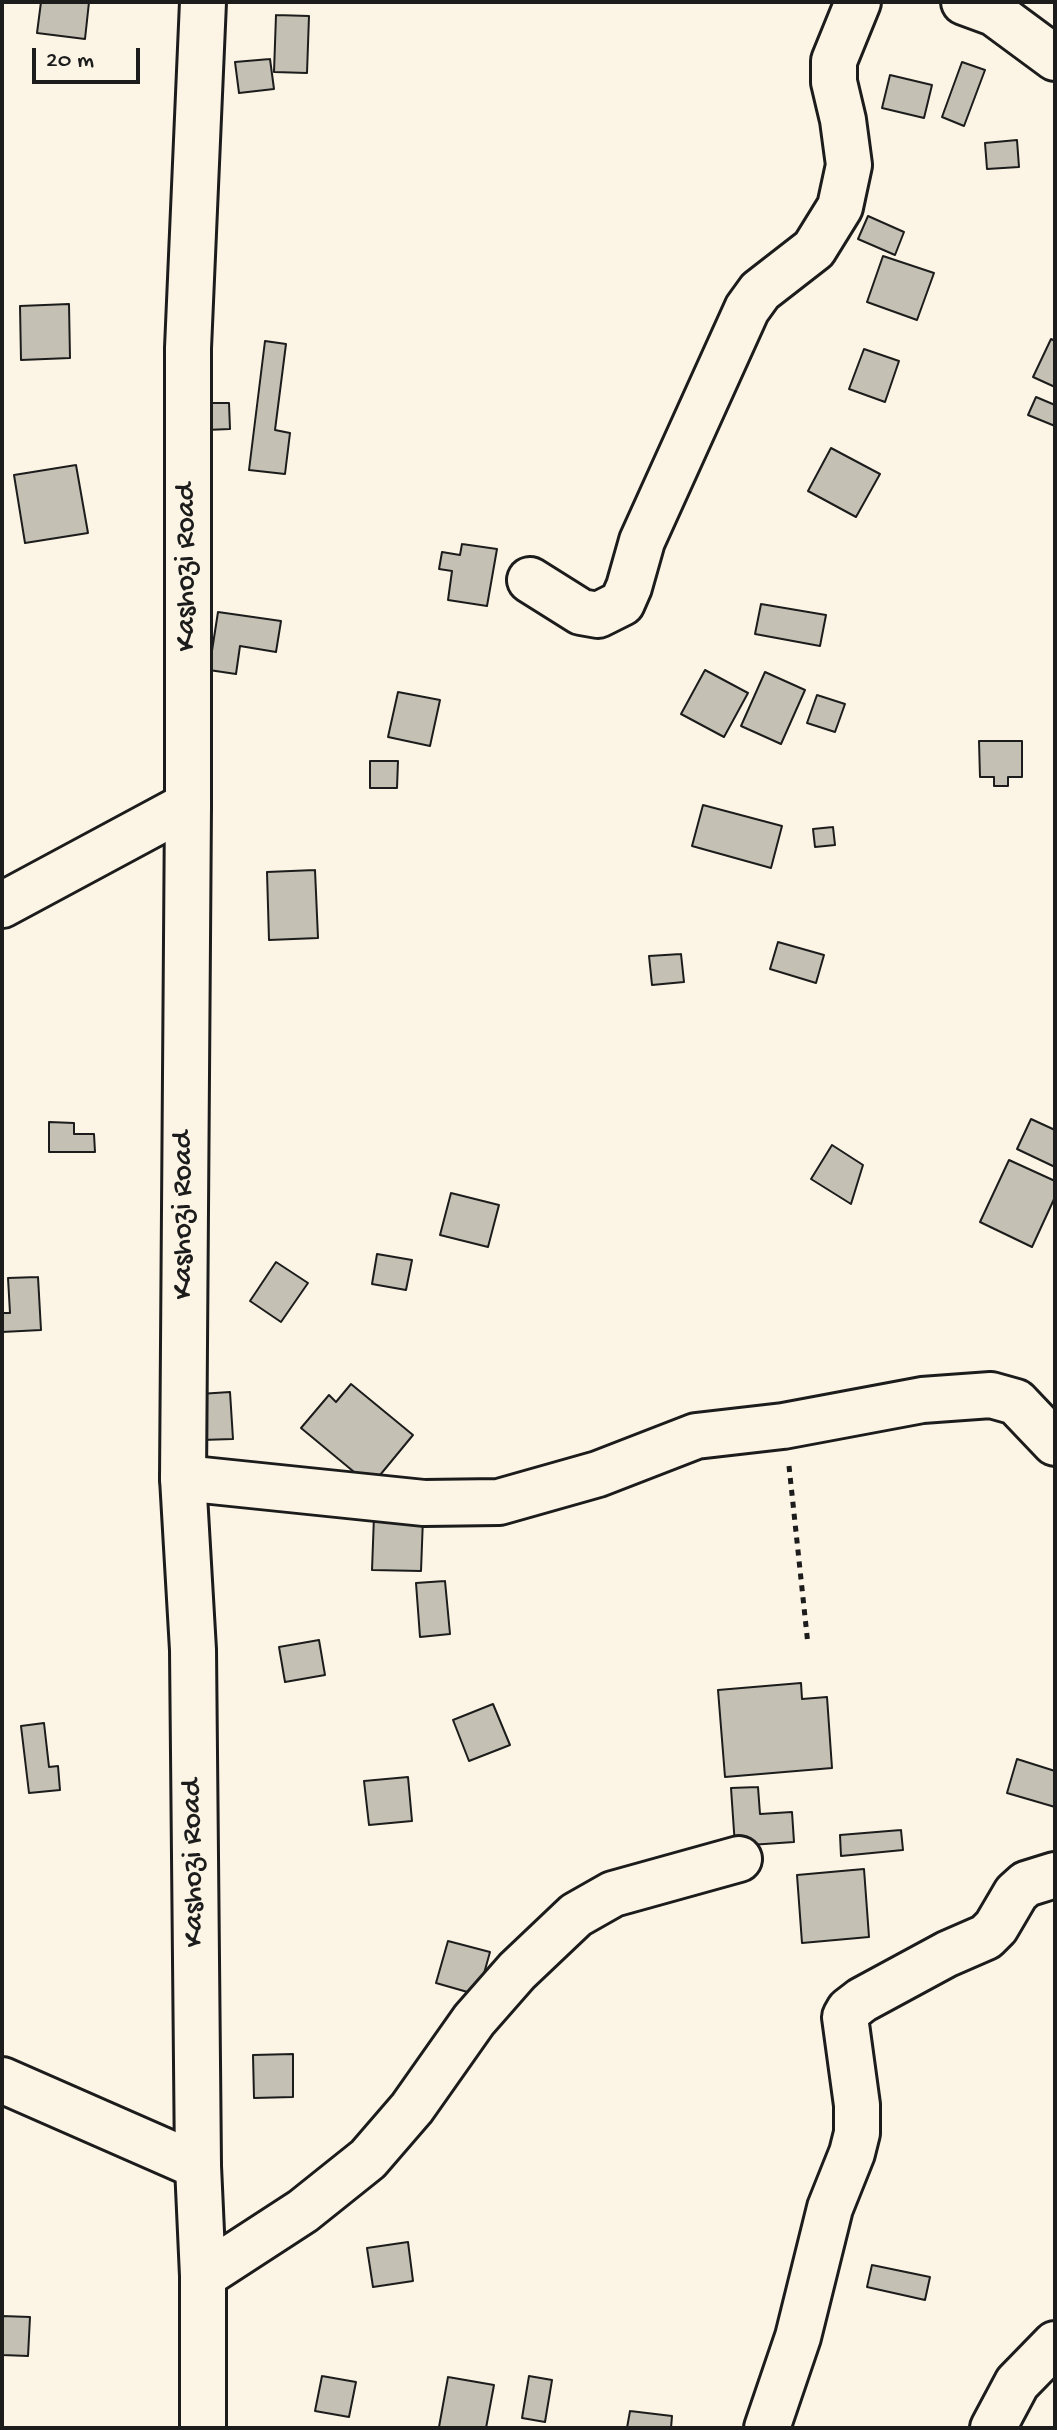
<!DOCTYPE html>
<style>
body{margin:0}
#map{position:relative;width:1057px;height:2430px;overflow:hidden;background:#fcf5e5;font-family:"Gochi Hand",sans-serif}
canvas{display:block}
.frame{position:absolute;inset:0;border:4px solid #1c1c1c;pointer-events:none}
.scale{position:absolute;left:32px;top:48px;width:108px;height:36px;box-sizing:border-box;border:4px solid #1c1c1c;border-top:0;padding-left:10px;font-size:24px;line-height:28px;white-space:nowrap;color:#1c1c1c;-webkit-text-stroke:6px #fcf5e5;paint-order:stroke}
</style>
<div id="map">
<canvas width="1057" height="2430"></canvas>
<div class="frame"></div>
<div class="scale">20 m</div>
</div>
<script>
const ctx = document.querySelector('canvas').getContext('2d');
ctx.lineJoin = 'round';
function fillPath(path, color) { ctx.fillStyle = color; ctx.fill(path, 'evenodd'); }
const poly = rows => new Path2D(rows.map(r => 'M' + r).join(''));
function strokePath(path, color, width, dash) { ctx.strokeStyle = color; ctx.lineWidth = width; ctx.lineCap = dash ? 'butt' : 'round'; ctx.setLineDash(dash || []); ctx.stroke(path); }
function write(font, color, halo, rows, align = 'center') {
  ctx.font = font + ' "Gochi Hand",sans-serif'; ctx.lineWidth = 7; ctx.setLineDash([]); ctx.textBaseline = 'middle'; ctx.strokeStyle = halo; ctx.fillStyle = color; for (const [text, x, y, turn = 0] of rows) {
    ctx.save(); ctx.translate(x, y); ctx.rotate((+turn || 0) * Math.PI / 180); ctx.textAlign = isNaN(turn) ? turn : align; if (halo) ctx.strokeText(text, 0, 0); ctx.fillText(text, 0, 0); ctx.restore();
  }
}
const building = poly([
 [41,2,89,2,85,39,37,33,41,2],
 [276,15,309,16,307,73,274,72,276,15],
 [270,59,274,89,239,93,235,62,270,59],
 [962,62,985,70,964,126,942,117,962,62],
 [890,75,932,85,924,118,882,108,890,75],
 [1017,140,1019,167,987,169,985,143,1017,140],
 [868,216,904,232,895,255,858,239,868,216],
 [883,256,934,273,917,320,867,302,883,256],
 [69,304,70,358,21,360,20,306,69,304],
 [1051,339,1055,341,1055,387,1033,377,1051,339],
 [265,341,286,344,275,430,290,433,285,474,249,470,265,341],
 [864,349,899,361,885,402,849,389,864,349],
 [1036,397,1055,405,1055,426,1028,415,1036,397],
 [206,403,229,403,230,429,206,430,206,403],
 [831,448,880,474,856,517,808,491,831,448],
 [76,465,88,533,25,543,14,475,76,465],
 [462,544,497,549,487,606,448,600,452,571,439,569,442,552,460,555,462,544],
 [761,604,826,615,820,646,755,634,761,604],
 [218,612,281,621,276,652,240,646,236,674,209,670,218,612],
 [705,670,748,693,724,737,681,714,705,670],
 [765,672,805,690,781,744,741,726,765,672],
 [398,692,440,700,430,746,388,737,398,692],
 [817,695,845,704,835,732,807,723,817,695],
 [979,741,1022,741,1022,777,1008,777,1008,786,994,786,994,777,980,777,979,741],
 [370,761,398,761,397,788,370,788,370,761],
 [703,805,782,826,771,868,692,846,703,805],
 [833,827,835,845,815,847,813,829,833,827],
 [315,870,318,938,269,940,267,872,315,870],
 [778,942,824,955,816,983,770,969,778,942],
 [681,954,684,982,652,985,649,956,681,954],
 [1031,1119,1055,1130,1055,1167,1017,1149,1031,1119],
 [49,1122,74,1123,74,1134,94,1134,95,1152,49,1152,49,1122],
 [832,1145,863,1165,851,1204,811,1179,832,1145],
 [1009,1160,1055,1181,1055,1197,1032,1247,980,1222,1009,1160],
 [451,1193,499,1205,488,1247,440,1235,451,1193],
 [377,1254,412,1260,406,1290,372,1284,377,1254],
 [276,1262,308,1283,281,1322,250,1301,276,1262],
 [38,1277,41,1330,2,1332,2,1313,10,1313,8,1278,38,1277],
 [351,1384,413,1435,371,1486,301,1428,329,1395,336,1402,351,1384],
 [230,1392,233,1439,201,1440,184,1395,230,1392],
 [374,1516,423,1518,421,1571,372,1570,374,1516],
 [445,1581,450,1634,420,1637,416,1583,445,1581],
 [319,1640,325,1675,285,1682,279,1647,319,1640],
 [801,1683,802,1699,827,1697,832,1768,725,1777,718,1690,801,1683],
 [493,1704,510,1745,469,1761,453,1720,493,1704],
 [44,1723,49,1767,58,1766,60,1790,29,1793,21,1726,44,1723],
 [1017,1759,1055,1771,1055,1807,1007,1793,1017,1759],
 [408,1777,412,1821,369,1825,364,1781,408,1777],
 [758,1787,760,1814,792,1812,794,1842,735,1846,731,1788,758,1787],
 [901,1830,903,1850,841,1856,840,1835,901,1830],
 [864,1869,869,1937,802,1943,797,1875,864,1869],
 [448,1941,490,1952,478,1995,436,1983,448,1941],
 [293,2054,293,2097,254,2098,253,2055,293,2054],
 [408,2242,413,2281,373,2287,367,2248,408,2242],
 [872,2265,930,2277,925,2300,867,2287,872,2265],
 [2,2316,30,2317,28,2356,2,2355,2,2316],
 [322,2376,356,2382,349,2417,315,2411,322,2376],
 [529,2376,552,2380,545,2422,522,2418,529,2376],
 [448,2377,494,2385,486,2428,439,2427,448,2377],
 [630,2411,672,2416,671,2428,627,2428,630,2411]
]);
fillPath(building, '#c4c0b3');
strokePath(building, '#1c1c1c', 2);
const minor = poly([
 [964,2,994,13,1055,58],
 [530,580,581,612,598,615,622,603,629,587,642,541,747,309,760,291,814,249,840,207,849,165,843,120,834,82,834,61,858,2],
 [2,905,188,805],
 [183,1478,424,1503,499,1502,598,1474,696,1436,783,1426,922,1400,991,1395,1016,1402,1055,1443],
 [2,2080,198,2166],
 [203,2276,303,2211,368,2159,412,2108,474,2020,517,1971,576,1915,613,1894,739,1859],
 [767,2428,798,2337,830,2208,852,2153,857,2133,857,2105,845,2017,849,2010,862,2000,947,1954,986,1937,996,1927,1016,1893,1026,1884,1055,1875],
 [993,2428,1017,2383,1055,2344]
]);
const major = poly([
 [203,2428,203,2276,198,2166,193,1650,183,1478,188,805,188,348,203,2]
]);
strokePath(minor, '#1c1c1c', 50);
strokePath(major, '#1c1c1c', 50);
strokePath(poly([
 [789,1466,808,1645]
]), '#1c1c1c', 5, [6, 6]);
strokePath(minor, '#fcf5e5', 44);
strokePath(major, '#fcf5e5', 44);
write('30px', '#1c1c1c', '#fcf5e5', [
 ["Kashozi Road",188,567,-90],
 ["Kashozi Road",185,1215,-90],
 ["Kashozi Road",195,1863,-91]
]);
</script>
